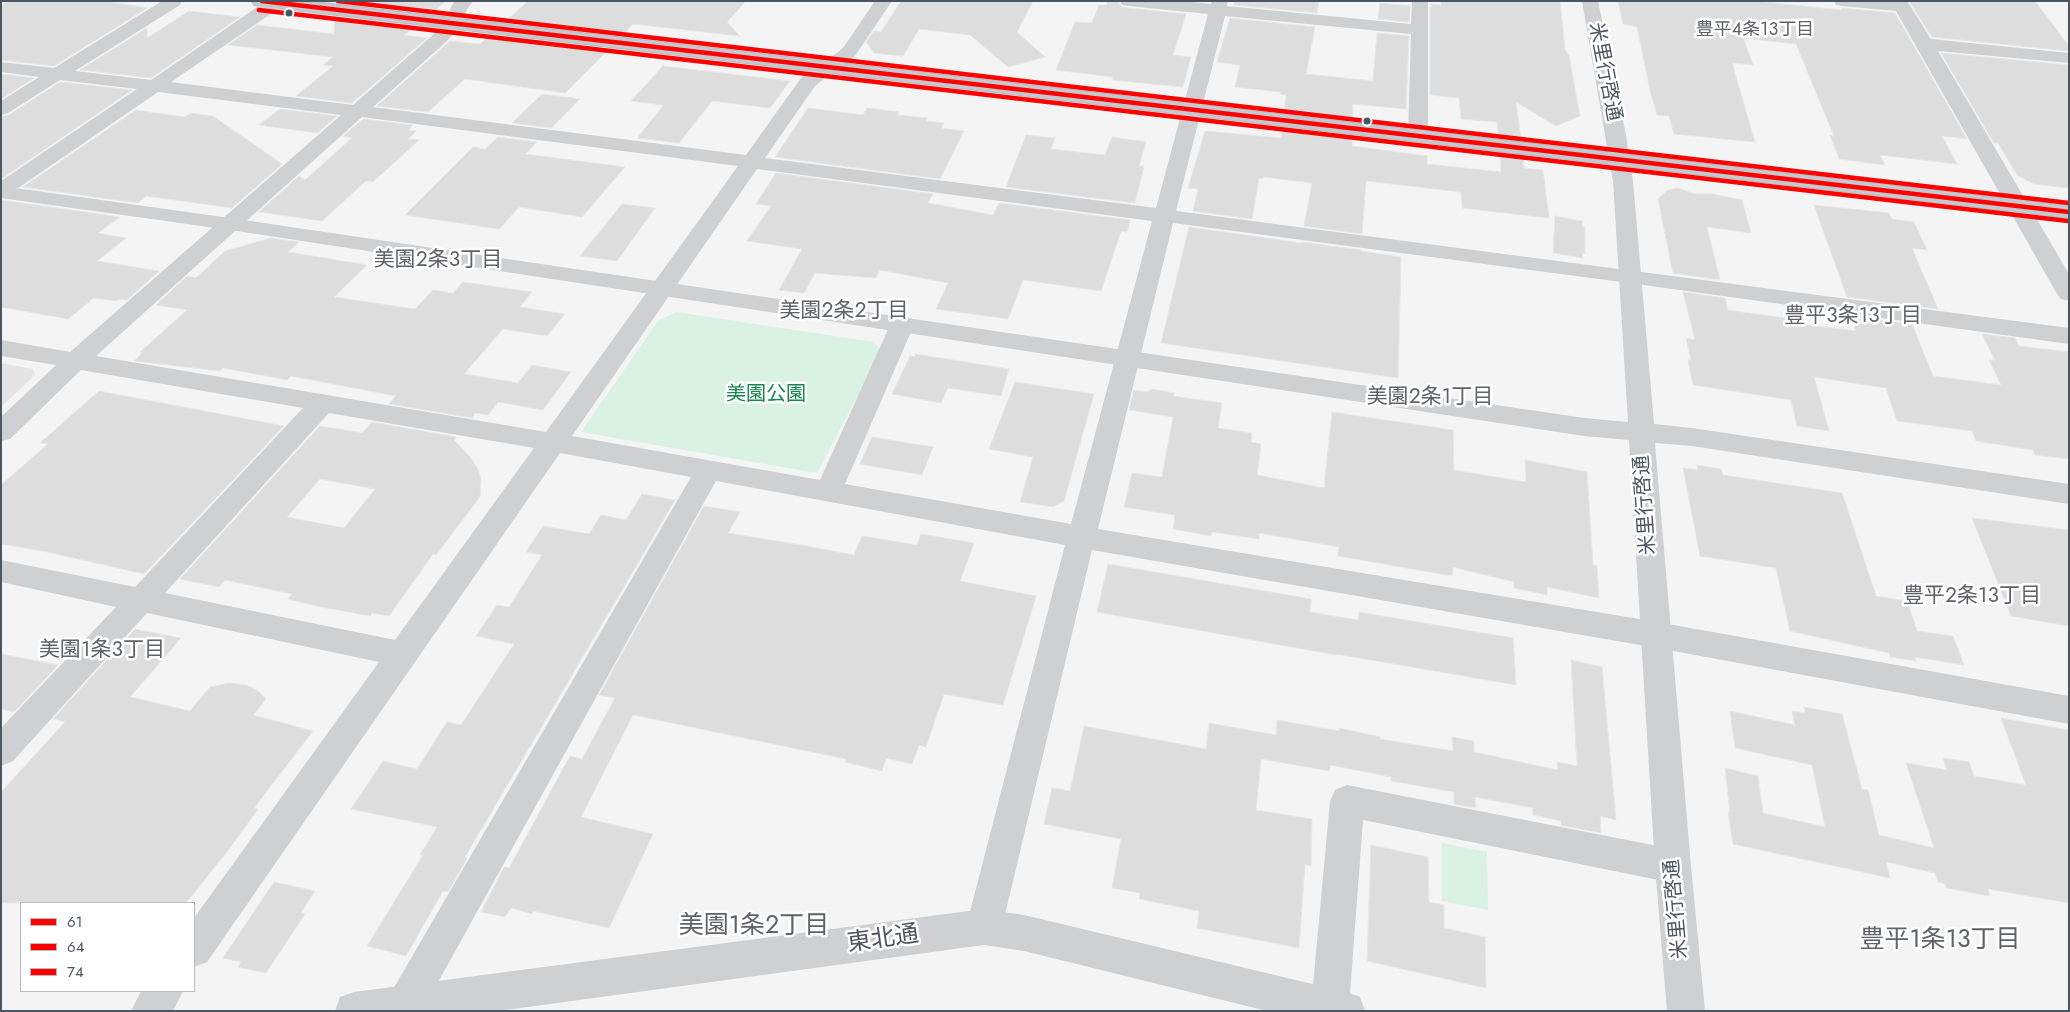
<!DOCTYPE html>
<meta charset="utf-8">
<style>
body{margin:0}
#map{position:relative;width:2070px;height:1012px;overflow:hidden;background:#f4f4f4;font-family:Jost,sans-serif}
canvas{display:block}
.frame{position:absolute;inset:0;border:2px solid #4a5661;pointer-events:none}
.legend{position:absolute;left:20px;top:902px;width:175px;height:90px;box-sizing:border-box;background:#fff;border:1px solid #b7bbc0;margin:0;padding:6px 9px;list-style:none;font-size:15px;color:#4a5661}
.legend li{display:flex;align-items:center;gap:10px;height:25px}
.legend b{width:25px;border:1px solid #b7bbc0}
</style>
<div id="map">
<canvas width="2070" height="1012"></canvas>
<div class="frame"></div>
<ul class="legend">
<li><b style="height:6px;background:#f00"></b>61</li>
<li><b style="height:6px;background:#f00"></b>64</li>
<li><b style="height:6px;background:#f00"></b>74</li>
</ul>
</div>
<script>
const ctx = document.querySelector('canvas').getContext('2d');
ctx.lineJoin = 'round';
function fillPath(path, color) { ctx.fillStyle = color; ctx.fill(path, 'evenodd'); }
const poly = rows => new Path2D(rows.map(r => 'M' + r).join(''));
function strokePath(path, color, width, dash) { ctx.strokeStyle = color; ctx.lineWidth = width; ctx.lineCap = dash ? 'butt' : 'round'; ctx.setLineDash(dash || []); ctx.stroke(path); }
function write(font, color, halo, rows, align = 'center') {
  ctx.font = font + ' Jost,"Noto Sans JP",sans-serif'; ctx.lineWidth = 5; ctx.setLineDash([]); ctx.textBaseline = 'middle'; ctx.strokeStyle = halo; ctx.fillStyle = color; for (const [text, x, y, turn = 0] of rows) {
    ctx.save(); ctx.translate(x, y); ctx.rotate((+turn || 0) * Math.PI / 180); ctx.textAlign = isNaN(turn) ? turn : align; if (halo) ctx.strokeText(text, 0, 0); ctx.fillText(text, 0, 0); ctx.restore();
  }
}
fillPath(poly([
 [1,363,33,369,35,375,1,407]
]), '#e6e5e6');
fillPath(poly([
 [676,312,874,342,881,351,817,473,581,432,658,321],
 [1442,843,1487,852,1488,910,1442,901]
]), '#d9f2e3');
const building = poly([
 [9,1,105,1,147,8,54,66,1,60,1,6,9,1],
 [336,1,446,1,431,14,336,1],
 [528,1,746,1,727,22,740,36,633,24,622,36,505,22,528,1],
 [901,1,1033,1,1017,32,1045,57,1008,67,970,35,919,29,903,56,874,53,866,42,874,31,881,32,901,1],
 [1107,1,1118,1,1122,7,1128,8,1186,14,1173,55,1191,57,1183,87,1112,80,1113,77,1056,70,1075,22,1092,23,1099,5,1107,5,1107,1],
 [1235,1,1319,1,1317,13,1234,5,1235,1],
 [1441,1,1560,1,1565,50,1569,55,1580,116,1556,126,1516,102,1521,140,1499,138,1497,122,1461,119,1459,98,1430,95,1430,7,1432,8,1431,4,1441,5,1441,1],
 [1618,1,1755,1,1842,10,1841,8,1895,13,1967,139,1942,136,1957,164,1880,155,1885,165,1839,159,1830,135,1834,136,1796,44,1743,38,1753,65,1732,63,1755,142,1674,134,1669,116,1657,115,1650,90,1637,27,1623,24,1618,1],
 [1909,1,2035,1,2069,46,2069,51,1932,37,1909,1],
 [1380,3,1410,6,1409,22,1378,19,1380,3],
 [189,11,240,17,151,78,80,70,147,28,147,38,189,11],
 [335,17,416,26,404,35,427,38,352,103,296,96,333,66,323,65,333,57,228,45,257,25,334,34,335,17],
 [1230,18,1315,27,1306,74,1373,81,1377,33,1409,36,1406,109,1353,104,1352,121,1284,113,1286,95,1280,94,1281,92,1235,87,1240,65,1217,62,1230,18],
 [490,35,609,49,565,93,465,79,428,112,377,106,450,41,480,44,490,35],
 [1941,53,2069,65,2069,188,2034,184,2017,175,1998,143,1994,143,1941,53],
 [663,66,790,81,770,108,712,101,679,143,637,138,664,105,631,101,663,66],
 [1,74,34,78,1,99,1,74],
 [60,82,132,90,1,179,1,117,9,115,60,82],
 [542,94,580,99,551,128,512,123,542,94],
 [808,108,863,115,867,108,899,112,898,115,928,118,926,121,944,123,941,128,964,131,940,179,775,157,808,108],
 [280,109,337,116,317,133,259,125,280,109],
 [136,110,185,117,191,113,213,116,282,164,232,208,146,196,138,203,23,187,136,110],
 [363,119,413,125,408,130,416,131,408,139,419,140,373,182,366,181,322,221,259,212,299,176,305,180,352,138,343,136,363,119],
 [1282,128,1352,136,1352,146,1427,156,1427,164,1501,172,1500,153,1523,156,1524,168,1543,170,1549,218,1462,208,1461,192,1366,181,1362,234,1304,226,1312,183,1264,177,1264,179,1259,178,1252,219,1193,211,1198,189,1188,188,1205,131,1281,138,1282,128],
 [1026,135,1055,138,1051,149,1105,155,1112,137,1146,142,1139,166,1144,166,1135,203,1006,187,1026,135],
 [498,137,537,142,525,154,625,167,582,217,519,207,499,229,405,215,473,147,485,149,498,137],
 [776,173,933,194,928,203,993,215,999,203,1130,220,1127,232,1121,231,1101,291,1023,280,1008,319,936,309,948,283,880,270,876,278,815,273,804,293,779,290,802,249,747,241,771,206,756,204,776,173],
 [1678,188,1695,194,1713,194,1742,200,1751,233,1707,227,1720,280,1673,273,1658,199,1668,190,1678,188],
 [1,200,120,217,98,233,126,238,97,261,159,271,127,300,118,299,116,301,94,298,68,319,1,307,1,200],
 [622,204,655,208,617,261,580,256,622,204],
 [1814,205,1889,213,1892,219,1914,222,1927,250,1912,248,1938,309,1847,297,1814,205],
 [1555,216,1582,221,1582,226,1585,227,1585,254,1582,253,1583,258,1553,253,1555,216],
 [1189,227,1301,243,1301,242,1361,250,1361,251,1401,257,1398,378,1161,343,1189,227],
 [271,238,299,242,288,252,367,265,334,297,415,309,433,290,453,293,463,282,532,292,520,307,565,314,547,336,503,329,464,374,518,383,532,365,571,372,543,410,498,402,488,415,475,413,472,418,389,404,396,396,291,376,287,380,223,368,220,371,134,361,143,352,140,352,187,310,156,305,187,276,196,278,225,251,271,238],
 [1683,292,1725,298,1728,310,1792,319,1793,323,1856,331,1854,325,1857,325,1854,316,1912,324,1933,376,2001,385,1989,360,1995,360,1982,334,2015,338,2019,346,2069,352,2069,459,2035,455,2033,450,1976,441,1972,431,1897,421,1886,388,1814,377,1829,431,1797,426,1791,400,1693,385,1688,360,1691,360,1686,338,1695,340,1683,292],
 [916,354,1009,369,1001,396,948,388,941,403,892,394,910,356,915,357,916,354],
 [1015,382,1094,394,1064,501,1053,507,1020,502,1033,457,989,449,1015,382],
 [1152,389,1174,393,1173,396,1222,403,1218,428,1252,433,1251,442,1261,444,1257,475,1324,488,1332,412,1453,430,1454,470,1526,482,1525,460,1587,472,1593,565,1597,566,1599,598,1547,587,1547,595,1514,588,1514,582,1453,567,1452,576,1338,556,1339,547,1259,533,1259,539,1212,532,1211,536,1173,529,1175,515,1124,507,1132,473,1162,477,1173,417,1129,410,1134,390,1147,392,1152,389],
 [99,391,284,426,144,574,43,551,1,544,1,485,48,444,40,443,99,391],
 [372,422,456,437,454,440,471,458,478,469,481,480,480,497,436,555,433,554,389,616,372,613,370,616,316,606,288,599,292,594,225,580,219,587,180,579,320,426,362,433,372,422],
 [320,479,375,489,344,528,287,517,320,479],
 [872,437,933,447,922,475,860,464,872,437],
 [1697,465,1721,469,1723,475,1842,493,1876,596,1907,601,1917,631,1953,636,1964,665,1915,657,1916,661,1890,657,1889,653,1790,631,1776,568,1700,556,1683,468,1698,470,1697,465],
 [642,494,675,500,465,857,467,858,448,892,443,891,406,956,367,946,423,855,420,855,437,827,351,809,383,761,417,769,447,722,461,725,514,644,476,636,497,605,509,607,542,555,526,552,543,526,589,534,601,515,626,520,642,494],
 [704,506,740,512,728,533,807,546,854,555,862,536,917,545,921,534,974,543,960,581,1036,596,1003,705,944,694,926,747,919,745,912,764,886,758,882,771,845,762,846,759,633,715,581,817,653,834,609,928,533,911,532,914,511,908,505,917,481,912,504,867,509,868,570,756,582,759,615,698,599,695,704,506],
 [1972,518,2069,530,2069,626,2011,616,1972,518],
 [1108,564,1311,599,1310,612,1358,620,1359,612,1513,638,1516,685,1336,654,1336,655,1097,612,1108,564],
 [135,629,181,638,130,697,190,711,210,687,230,683,247,685,258,691,266,699,253,715,313,731,254,808,258,809,229,849,186,903,1,903,1,792,65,722,53,719,135,629],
 [1,654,58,665,14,712,1,709,1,654],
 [1571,660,1602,667,1616,820,1600,816,1601,833,1561,825,1561,821,1533,815,1533,808,1475,797,1476,808,1454,804,1454,792,1391,781,1391,777,1330,765,1330,771,1261,759,1256,810,1312,819,1311,866,1305,864,1299,948,1197,928,1199,911,1139,899,1140,893,1112,888,1121,839,1044,824,1052,788,1070,791,1084,726,1206,749,1209,723,1276,735,1277,720,1339,731,1339,728,1380,737,1380,739,1453,751,1452,737,1474,741,1474,752,1558,770,1557,762,1577,766,1571,660],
 [1804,707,1842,714,1862,789,1868,790,1879,835,1934,848,1906,763,1947,770,1943,758,1969,762,1974,776,2026,785,2001,718,2069,730,2069,903,1988,889,1990,896,1947,888,1945,884,1938,882,1935,873,1886,862,1890,878,1733,844,1728,812,1730,812,1725,768,1758,776,1763,813,1825,827,1812,765,1735,748,1730,711,1795,725,1792,711,1805,713,1804,707],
 [1371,845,1428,857,1429,902,1444,905,1444,928,1485,937,1486,988,1367,961,1371,845],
 [274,882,315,891,301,913,305,914,266,973,238,967,241,962,223,958,274,882]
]);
fillPath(building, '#ddddde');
strokePath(building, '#e5e6e7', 1);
const trunk = poly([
 [252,1,306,1,2069,206,2069,218,260,6,254,5,252,1]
]);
strokePath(trunk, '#b9bec3', 2);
fillPath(poly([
 [162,1,182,1,180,5,75,71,151,80,266,1,282,1,283,3,281,7,171,82,353,105,435,33,446,22,451,7,455,1,473,1,467,9,463,23,447,41,373,107,746,155,801,78,825,62,831,61,837,62,840,66,815,86,765,158,1156,208,1208,14,1128,6,1122,5,1120,1,1182,1,1211,4,1212,1,1228,1,1227,6,1411,24,1412,1,1428,1,1428,135,1425,139,1418,141,1411,139,1408,135,1411,34,1225,16,1176,211,2069,328,2069,344,1629,283,1173,223,1098,529,1657,622,2069,696,2069,724,1657,648,1092,550,1002,927,997,940,984,945,971,940,966,927,1065,545,716,481,422,1011,389,1011,386,1004,392,991,691,477,560,453,207,962,194,967,194,918,379,662,147,613,13,761,1,766,1,728,116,607,1,582,1,560,135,587,303,408,81,370,10,439,1,441,1,417,56,365,1,356,1,340,70,352,341,115,158,92,8,195,1,197,1,181,137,89,60,80,8,113,1,115,1,101,39,77,1,72,1,62,54,68,162,1],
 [362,117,738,166,546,432,96,356,362,117],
 [757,169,1152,221,1071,524,845,484,914,325,910,320,902,317,894,320,890,325,820,480,572,436,757,169],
 [329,413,534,448,395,640,165,593,329,413],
 [1834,1,1907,1,1931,39,2069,53,2069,63,1938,51,2069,274,2069,301,2061,299,2057,294,1896,11,1842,6,1836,5,1834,1],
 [1347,785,1673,849,1685,854,1691,866,1685,878,1673,883,1363,820,1349,1007,1348,1011,1312,1011,1311,1007,1330,801,1335,790,1347,785],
 [141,991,183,991,173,1011,131,1011,141,991]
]), '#ced0d2');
fillPath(poly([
 [875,1,892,1,855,56,837,70,831,71,825,70,822,66,825,62,843,48,875,1],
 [1582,1,1598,1,1626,135,1633,181,1654,424,1692,428,2069,484,2069,504,1692,446,1655,443,1691,866,1705,1011,1667,1011,1655,866,1629,440,1584,436,230,230,1,198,1,186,230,218,1584,418,1628,422,1613,181,1582,1],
 [984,909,1024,915,1346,992,1360,997,1365,1011,1267,1011,1024,951,984,945,498,1011,335,1011,340,997,354,992,984,909]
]), '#ced0d2');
fillPath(trunk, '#c4c9cd');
strokePath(poly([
 [262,1,2069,212]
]), '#f00', 4.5);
strokePath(poly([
 [259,10,2068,221]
]), '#f00', 4.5);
strokePath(poly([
 [338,1,2069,203]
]), '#f00', 4.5);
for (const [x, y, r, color] of [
 [289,13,4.5,"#4a5661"],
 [1367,121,4.5,"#4a5661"]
]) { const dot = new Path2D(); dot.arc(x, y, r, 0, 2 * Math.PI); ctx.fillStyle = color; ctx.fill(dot); strokePath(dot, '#fff', 2); }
write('18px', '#5f6368', '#fff', [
 ["豊平4条13丁目",1755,31]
]);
write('20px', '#4a5661', '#fff', [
 ["米里行啓通",1604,72,79],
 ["米里行啓通",1646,505,-94],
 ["米里行啓通",1677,909,-95]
]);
write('20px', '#17864f', '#fff', [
 ["美園公園",766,395]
]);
write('21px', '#5f6368', '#fff', [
 ["美園2条3丁目",438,261],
 ["美園2条2丁目",844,312],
 ["豊平3条13丁目",1853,317],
 ["美園2条1丁目",1430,398],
 ["豊平2条13丁目",1972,597],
 ["美園1条3丁目",102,651]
]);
write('24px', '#4a5661', '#fff', [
 ["東北通",883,940,-8]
]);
write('25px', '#5f6368', '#fff', [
 ["美園1条2丁目",754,927],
 ["豊平1条13丁目",1940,941]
]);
</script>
